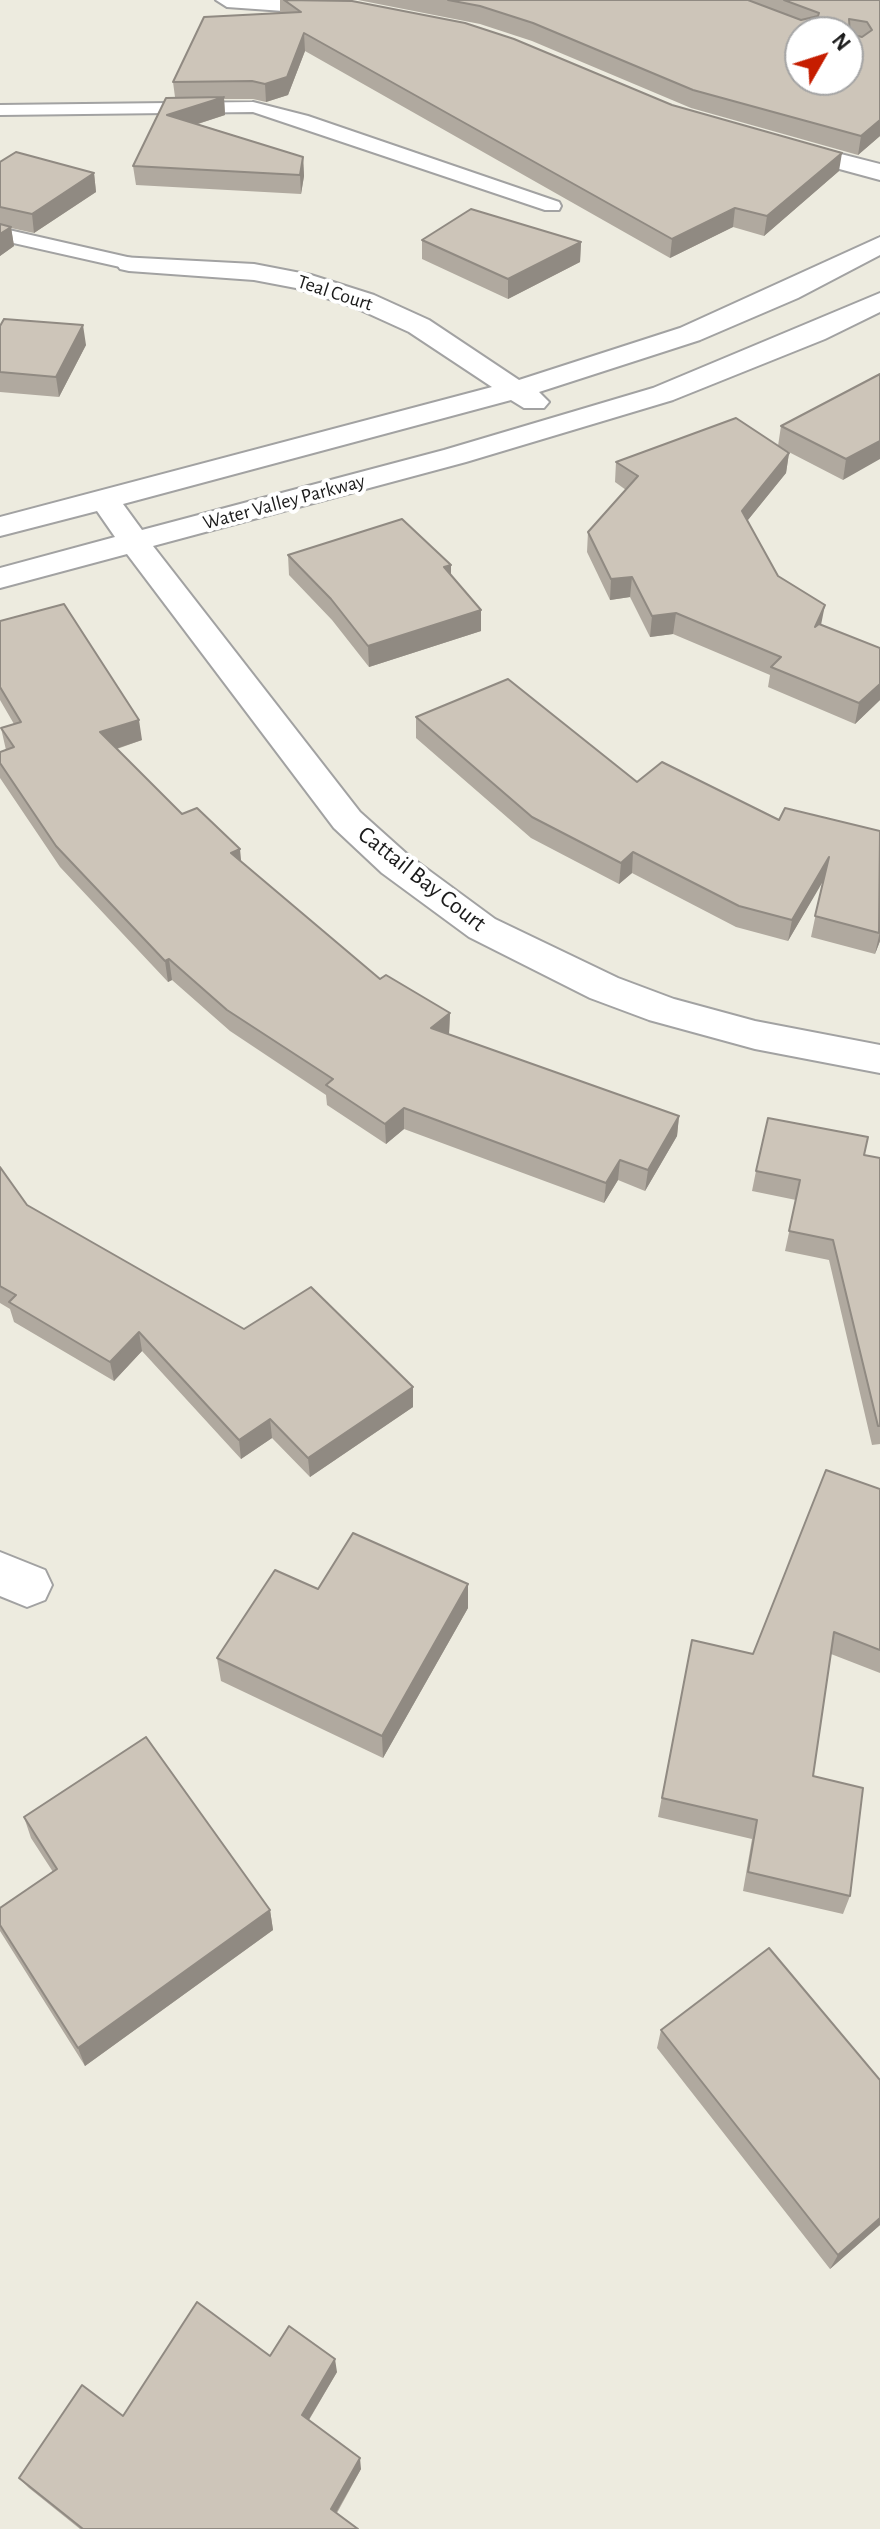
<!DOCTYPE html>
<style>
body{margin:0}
#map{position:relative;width:880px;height:2529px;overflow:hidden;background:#edebdf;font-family:"Alegreya Sans",sans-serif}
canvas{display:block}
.north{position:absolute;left:784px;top:16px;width:80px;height:80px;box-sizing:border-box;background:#fff;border:2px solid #a4a4a4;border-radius:50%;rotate:51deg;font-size:22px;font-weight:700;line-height:32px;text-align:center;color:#1b1b1b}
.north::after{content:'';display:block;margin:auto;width:28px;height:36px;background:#c61d00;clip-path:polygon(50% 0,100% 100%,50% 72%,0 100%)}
</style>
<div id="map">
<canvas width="880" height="2529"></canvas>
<div class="north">N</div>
</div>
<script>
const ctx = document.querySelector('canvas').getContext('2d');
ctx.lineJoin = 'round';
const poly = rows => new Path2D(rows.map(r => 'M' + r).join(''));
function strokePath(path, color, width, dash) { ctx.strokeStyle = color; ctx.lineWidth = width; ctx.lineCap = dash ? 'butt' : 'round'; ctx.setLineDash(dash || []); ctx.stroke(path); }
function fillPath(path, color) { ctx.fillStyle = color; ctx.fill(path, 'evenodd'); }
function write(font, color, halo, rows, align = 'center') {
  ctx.font = font + ' "Alegreya Sans",sans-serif'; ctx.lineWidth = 8; ctx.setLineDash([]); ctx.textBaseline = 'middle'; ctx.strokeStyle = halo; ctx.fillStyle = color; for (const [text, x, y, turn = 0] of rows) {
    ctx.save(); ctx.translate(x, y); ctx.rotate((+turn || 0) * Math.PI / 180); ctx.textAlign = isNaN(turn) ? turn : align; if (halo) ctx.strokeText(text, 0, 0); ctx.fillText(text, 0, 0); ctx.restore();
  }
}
const lane = poly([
 [253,102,308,116,559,202,561,206,559,210,545,210,253,112,0,115,0,105,253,102],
 [0,228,136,259,139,263,129,269,0,240,0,228]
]);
const street = poly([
 [216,0,321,0,348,3,351,8,340,15,227,7,216,0],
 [782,139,880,164,880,180,773,151,770,146,773,141,782,139],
 [880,237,880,255,798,298,700,340,539,392,549,402,544,408,524,408,511,400,123,504,142,530,444,450,653,388,880,293,880,312,825,339,673,400,466,462,153,546,360,812,408,855,495,919,618,978,674,999,755,1021,880,1045,880,1073,755,1049,649,1020,590,998,469,937,382,873,334,828,127,554,0,588,0,568,115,537,97,511,0,536,0,517,492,387,409,332,354,307,296,288,254,280,129,271,120,269,116,263,120,257,254,264,311,275,374,295,429,320,519,380,680,328,880,237],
 [0,1552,45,1570,52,1585,45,1600,27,1607,0,1596,0,1552]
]);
strokePath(lane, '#a2a2a2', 4);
strokePath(street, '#a2a2a2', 4);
fillPath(lane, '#fff');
fillPath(street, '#fff');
fillPath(poly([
 [280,0,335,0,672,105,839,171,764,236,733,227,670,258,305,51,288,95,266,102,253,99,224,99,225,115,198,124,303,157,304,176,301,194,136,185,133,166,175,97,173,82,280,13],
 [358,0,880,0,880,136,858,155,691,108,532,41,480,24],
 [0,162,94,173,96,192,34,233,11,228,14,246,0,256],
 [422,240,581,242,580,262,508,299,422,259],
 [0,326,86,345,59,397,0,392],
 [880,374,843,480,783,449,789,453,786,473,747,521,778,576,822,625,880,648,880,700,855,724,768,687,770,675,673,634,650,637,630,597,610,600,587,552,588,532,626,490,615,482,616,462,778,446,781,426],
 [288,555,481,610,481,631,369,667,332,620,289,575],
 [0,621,142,740,117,749,182,814,241,861,380,979,450,1013,449,1034,679,1116,677,1136,645,1191,618,1180,604,1203,404,1129,386,1144,327,1105,326,1095,230,1031,172,980,168,982,60,867,0,778,0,763,6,750,1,728,14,724,0,700],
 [416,717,637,782,779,820,880,831,880,941,875,954,811,937,823,880,788,941,736,927,632,873,619,884,531,838,416,738],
 [864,1155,880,1158,880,1444,872,1445,829,1260,785,1251,796,1200,752,1191,756,1171],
 [0,1167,27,1205,244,1329,413,1407,310,1477,272,1438,241,1459,142,1351,114,1381,14,1322,10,1309,0,1303],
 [880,1489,880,1673,831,1654,813,1776,850,1896,843,1914,743,1891,752,1839,658,1817,692,1640,753,1654],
 [468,1584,468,1608,383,1758,221,1681,217,1658,318,1589],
 [24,1817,270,1910,273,1930,85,2066,0,1931,0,1908,53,1872,31,1838],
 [661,2030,880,2080,880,2225,830,2269,657,2048],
 [270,2356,337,2372,309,2420,361,2469,337,2513,358,2529,80,2529,29,2488,19,2478,123,2416]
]), '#b0a99f');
fillPath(poly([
 [304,33,305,51,288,95,266,102,265,84],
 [224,97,225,115,169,133,167,115],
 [880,120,880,136,858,155,861,136],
 [842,153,839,171,764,236,767,216],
 [303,157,304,176,301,194,300,175],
 [94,173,96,192,34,233,32,214],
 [735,208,733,227,670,258,672,239],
 [11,227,14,246,0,256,0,234],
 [581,242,580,262,508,299,508,279],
 [83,325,86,345,59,397,56,377],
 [880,441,880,459,843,480,846,459],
 [789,453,786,473,739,531,742,511],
 [451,565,451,586,444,567],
 [632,577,630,597,610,600,611,579],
 [825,605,821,625,815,627],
 [481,610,481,631,369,667,368,646],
 [676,613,673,634,650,637,652,616],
 [880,684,880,700,855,724,859,703],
 [139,720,142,740,103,753,100,732],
 [240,849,242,870,231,853],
 [633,852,632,873,619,884,621,863],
 [829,857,825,878,788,941,792,920],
 [880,931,880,941,875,954],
 [169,959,172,980,168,982,165,961],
 [450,1013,449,1034,431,1049,431,1028],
 [404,1108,404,1129,386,1144,385,1124],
 [679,1116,677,1136,645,1191,648,1170],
 [620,1160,618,1180,604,1203,606,1183],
 [139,1332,142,1351,114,1381,110,1362],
 [413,1387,413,1407,310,1477,308,1458],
 [270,1419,272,1438,241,1459,239,1440],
 [468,1584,468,1608,383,1758,382,1736],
 [270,1910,273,1930,85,2066,78,2048],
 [880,2218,880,2225,830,2269,838,2255],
 [335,2359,337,2372,305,2426,302,2415],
 [360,2458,361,2469,333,2518,331,2509]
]), '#908a82');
const building = poly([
 [284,0,352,1,465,23,514,39,672,105,842,153,767,216,735,208,672,239,304,33,287,77,265,84,252,81,173,82,204,17,301,12,284,0],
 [448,0,748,0,801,20,818,16,819,13,784,0,880,0,880,120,861,136,693,90,533,23,480,6,448,0],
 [849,19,867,22,872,30,862,37,850,34,849,19],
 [800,32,848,32,848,80,800,80,800,32],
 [224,97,167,115,303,157,300,175,133,166,166,98,224,97],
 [16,152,94,173,32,214,0,207,0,162,16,152],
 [471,209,581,242,508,279,422,240,471,209],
 [0,224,11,227,0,234,0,224],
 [4,319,83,325,56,377,0,372,0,326,4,319],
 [880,374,880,441,846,459,781,426,880,374],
 [736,418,789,453,742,511,778,576,825,605,815,627,819,624,880,648,880,684,859,703,771,667,781,657,676,613,652,616,632,577,611,579,588,532,638,476,616,462,736,418],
 [402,519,451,565,444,567,481,610,368,646,331,599,288,555,402,519],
 [64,604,139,720,100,732,182,814,197,808,240,849,231,853,380,979,386,975,450,1013,431,1028,679,1116,648,1170,620,1160,606,1183,404,1108,385,1124,326,1085,333,1079,227,1010,169,959,165,961,56,846,0,763,0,752,14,747,1,728,21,722,0,687,0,621,64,604],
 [508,679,637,782,662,762,779,820,785,808,880,831,879,933,815,916,829,857,792,920,739,906,633,852,621,863,532,817,416,717,508,679],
 [768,1118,868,1137,864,1155,880,1158,880,1426,878,1426,833,1240,789,1231,800,1180,756,1171,768,1118],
 [0,1167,27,1205,244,1329,311,1287,413,1387,308,1458,270,1419,239,1440,139,1332,110,1362,9,1302,16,1295,0,1286,0,1167],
 [826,1470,880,1489,880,1650,834,1632,813,1776,863,1788,850,1896,748,1872,757,1820,662,1798,692,1640,753,1654,826,1470],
 [353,1533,468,1584,382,1736,217,1658,275,1570,318,1589,353,1533],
 [146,1737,270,1910,78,2048,0,1925,0,1908,57,1869,24,1817,146,1737],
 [769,1948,880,2080,880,2218,838,2255,661,2030,769,1948],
 [197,2302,270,2356,289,2326,335,2359,302,2415,360,2458,331,2509,358,2529,83,2529,19,2478,82,2385,123,2416,197,2302]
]);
fillPath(building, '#cdc5b9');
strokePath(building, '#908a82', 2);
write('20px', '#1b1b1b', '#fff', [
 ["Teal Court",335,293,18],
 ["Water Valley Parkway",284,502,-15]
]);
write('24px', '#1b1b1b', '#fff', [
 ["Cattail Bay Court",422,879,38]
]);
</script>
